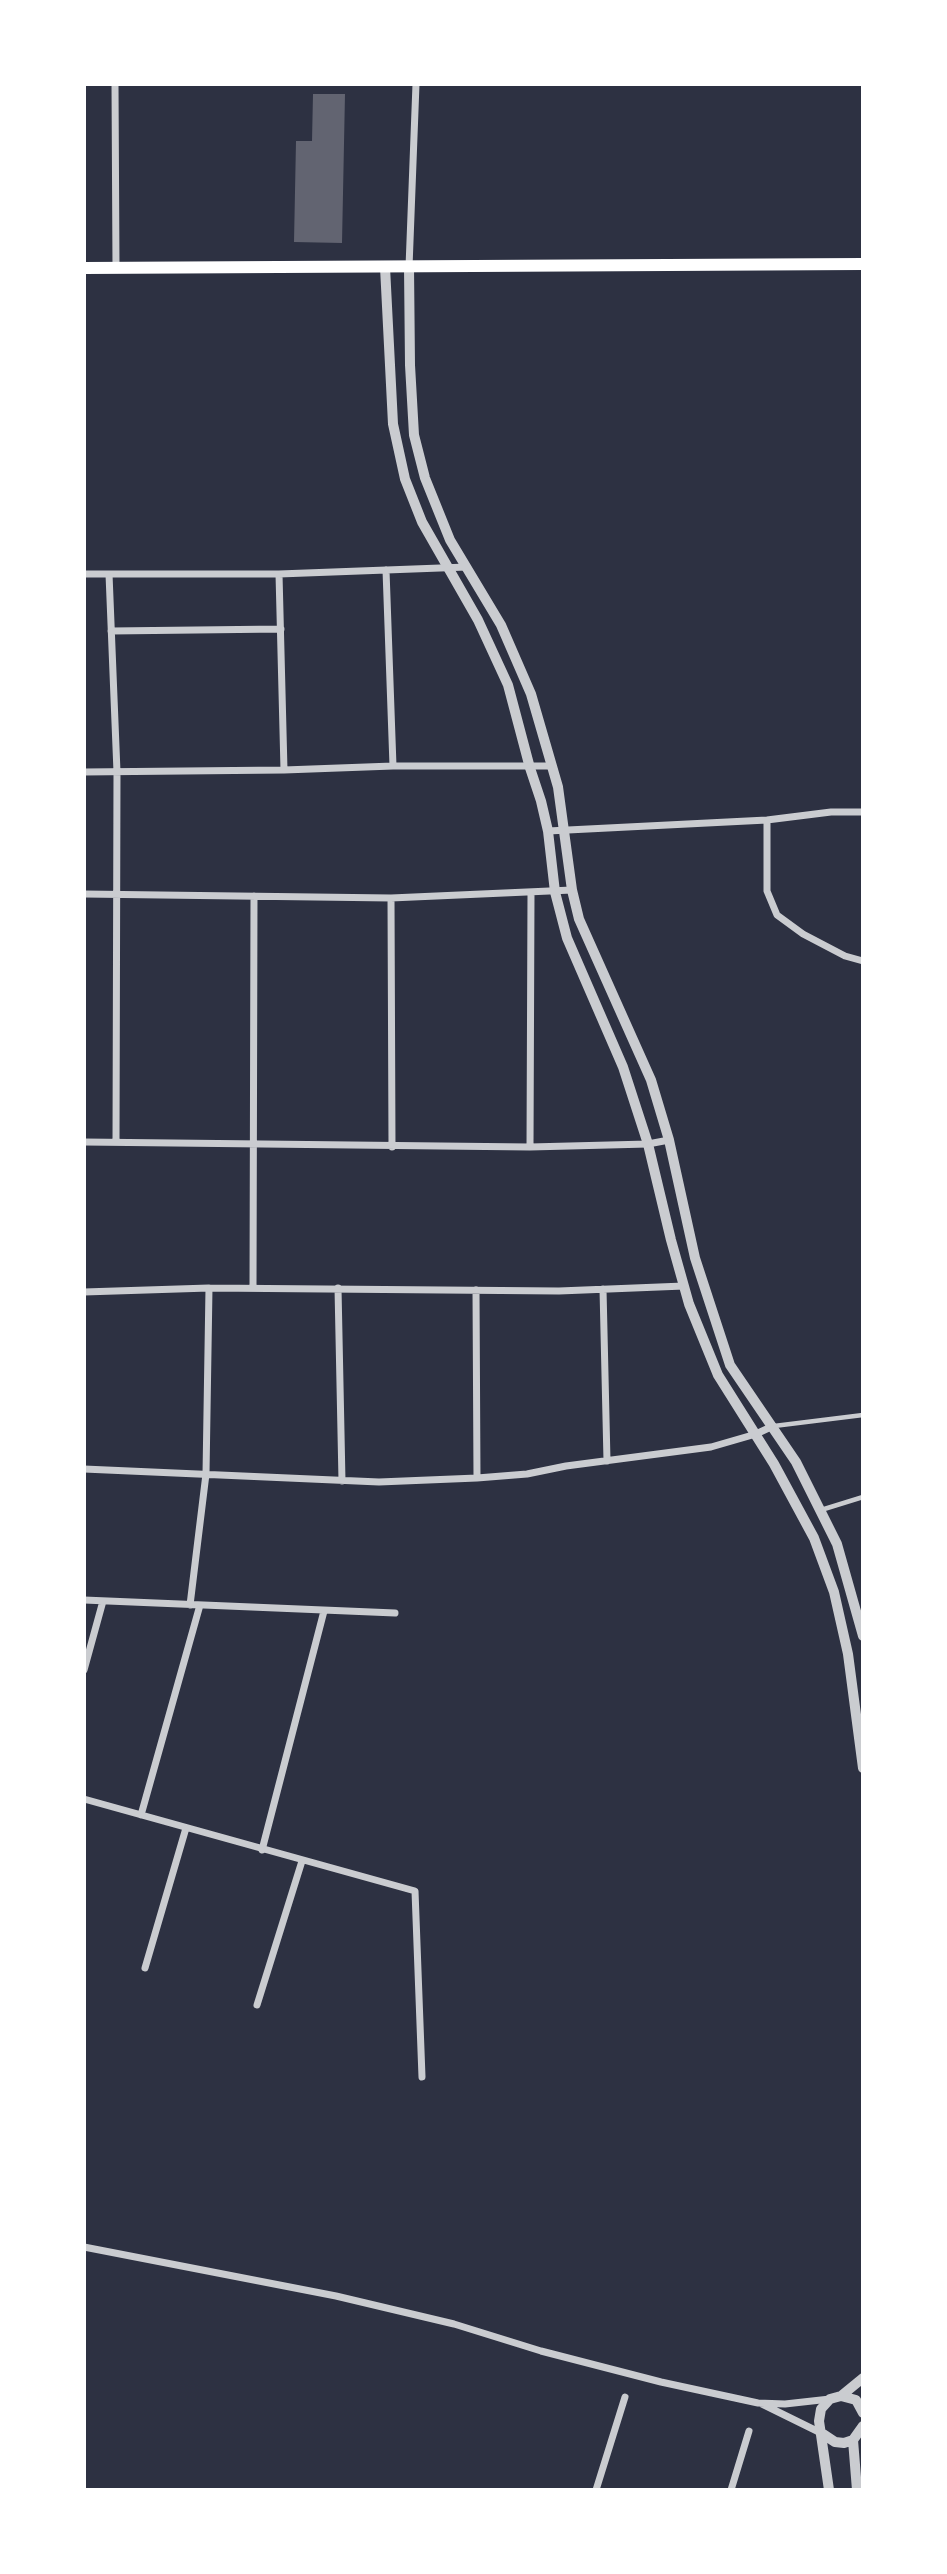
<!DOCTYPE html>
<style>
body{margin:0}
#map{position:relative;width:947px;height:2574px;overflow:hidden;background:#2d3142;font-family:"Archivo Narrow",sans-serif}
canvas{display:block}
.frame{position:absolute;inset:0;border:86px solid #fff;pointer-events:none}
</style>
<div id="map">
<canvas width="947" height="2574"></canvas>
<div class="frame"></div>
</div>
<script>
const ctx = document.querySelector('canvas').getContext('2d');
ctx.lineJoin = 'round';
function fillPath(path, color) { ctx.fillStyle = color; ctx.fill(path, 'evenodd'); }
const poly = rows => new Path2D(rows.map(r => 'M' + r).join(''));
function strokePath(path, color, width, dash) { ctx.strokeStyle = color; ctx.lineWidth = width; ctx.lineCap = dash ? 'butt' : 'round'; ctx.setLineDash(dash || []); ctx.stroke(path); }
fillPath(poly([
 [313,94,345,94,342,243,294,242,296,141,312,141]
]), '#626471');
strokePath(poly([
 [774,1426,863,1415],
 [821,1510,863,1497]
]), '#caccd0', 4.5);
strokePath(poly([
 [115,84,116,268],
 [409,267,416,84],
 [386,570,393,766],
 [84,574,279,574,467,567],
 [109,574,117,772,116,1141],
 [279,574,284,770],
 [111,631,281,629],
 [84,772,284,770,393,766,552,766],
 [767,820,767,891,777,915,803,934,845,956,863,961],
 [548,831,767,820,831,812,863,812],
 [84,894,391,898,572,890],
 [391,898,392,1147],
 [84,1142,530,1147,648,1144,669,1140],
 [530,1147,531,893],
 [253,1288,254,896],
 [338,1288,342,1481],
 [603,1289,607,1461],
 [476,1290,477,1478],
 [84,1292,209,1288,559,1291,684,1286],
 [84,1469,379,1482,477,1478,527,1474,566,1466,711,1447,756,1434,773,1426],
 [84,1600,395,1613],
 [190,1605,206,1474,209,1288],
 [84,1670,103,1601],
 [84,1799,415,1891,422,2077],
 [141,1815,200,1605],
 [262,1850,324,1611],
 [145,1968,186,1828],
 [257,2005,302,1861],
 [84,2247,336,2296,454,2324,541,2351,661,2382,758,2403,785,2404,830,2399],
 [762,2404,823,2434],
 [596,2490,625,2397],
 [731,2490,749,2431]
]), '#caccd0', 7);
strokePath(poly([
 [385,267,393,424,405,479,422,522,478,620,508,685,530,768,541,801,548,831,555,892,567,938,623,1067,648,1144,671,1240,689,1304,718,1375,774,1464,814,1538,834,1592,848,1654,863,1768],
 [409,267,410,365,414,435,425,478,450,540,501,625,531,694,558,787,572,890,579,919,651,1080,669,1140,695,1258,730,1365,796,1462,837,1544,863,1636],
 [841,2396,856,2400,863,2413],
 [823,2434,835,2442,844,2443,853,2440,863,2426],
 [853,2440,857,2490],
 [829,2490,819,2421,821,2409,830,2399,841,2396,863,2378]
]), '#caccd0', 10);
strokePath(poly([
 [84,268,863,264]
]), '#fff', 12);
</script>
